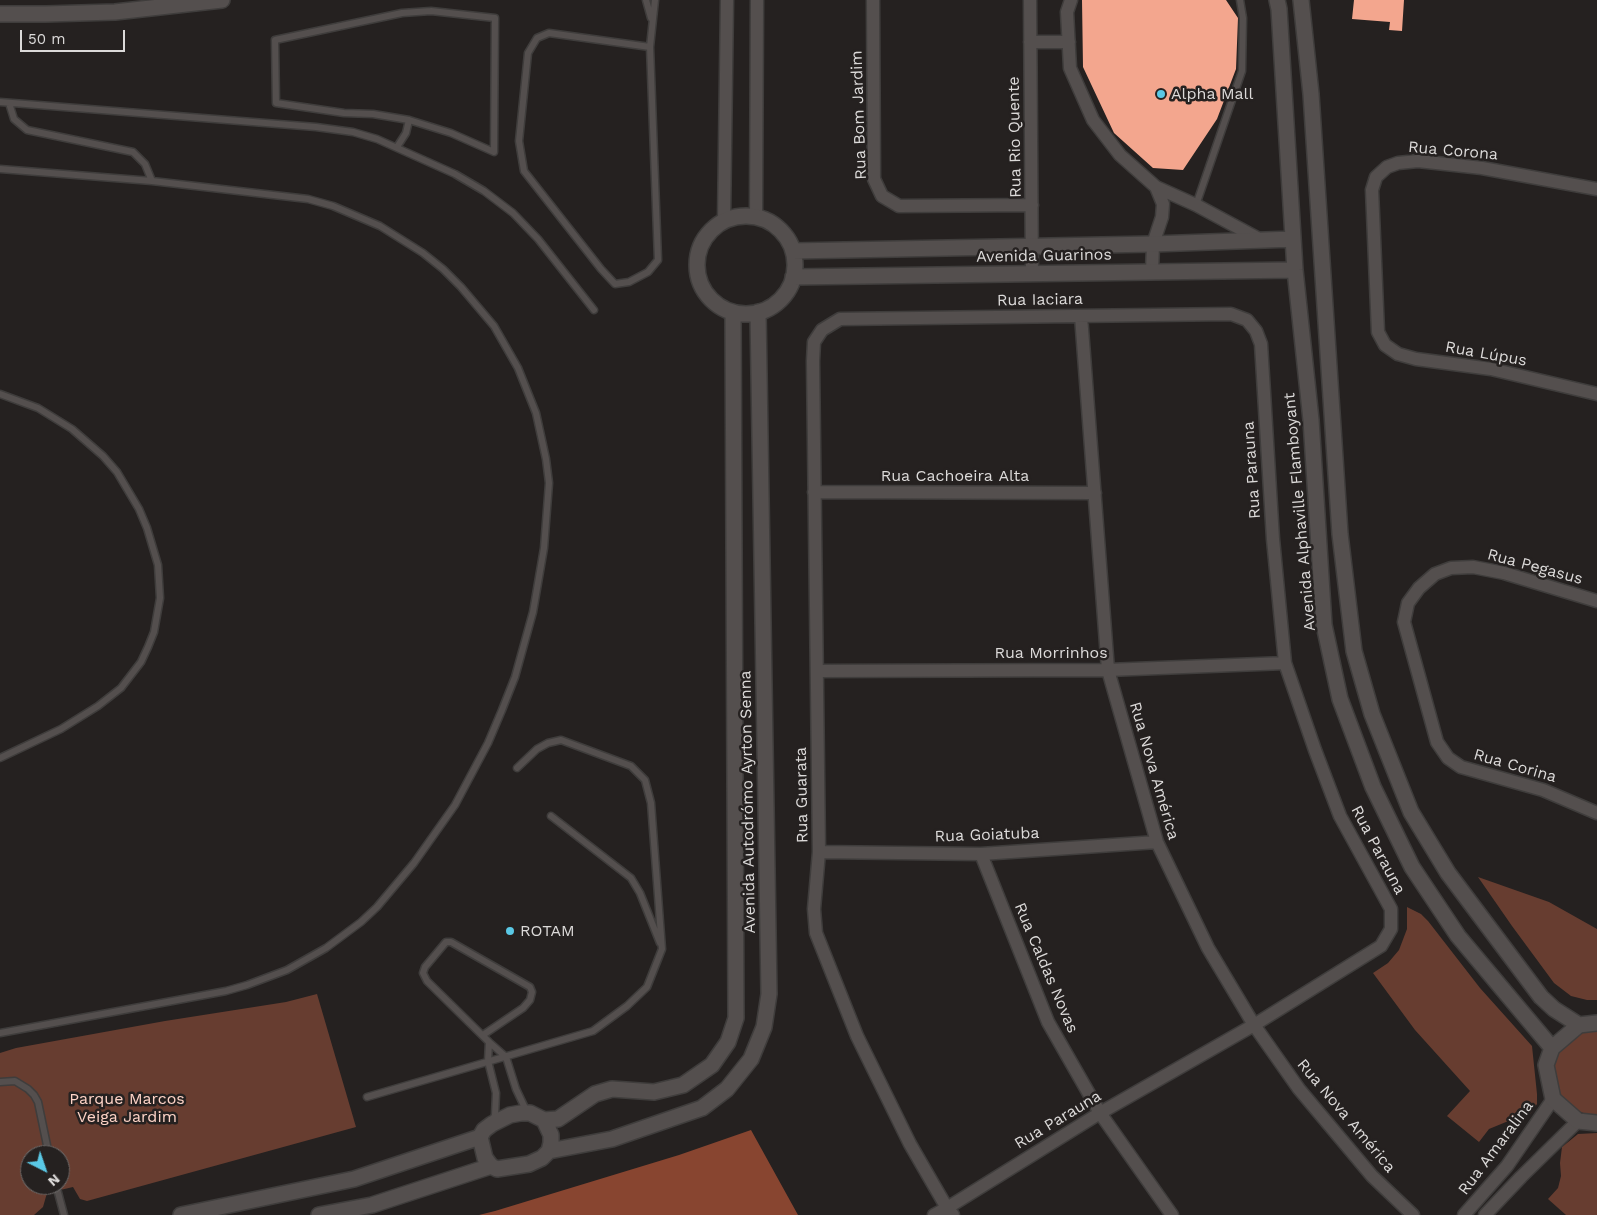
<!DOCTYPE html>
<meta charset="utf-8">
<style>
body{margin:0}
#map{position:relative;width:1597px;height:1215px;overflow:hidden;background:#252120;font-family:"Work Sans",sans-serif}
canvas{display:block}
.north{position:absolute;left:20px;top:1145px;width:50px;height:50px;box-sizing:border-box;background:#252120;border:1px solid #6e6b6a;border-radius:50%;rotate:139deg;font-size:14px;font-weight:700;line-height:20px;text-align:center;color:#dcdad9}
.north::after{content:'';display:block;margin:auto;width:18px;height:22px;background:#5ac8e5;clip-path:polygon(50% 0,100% 100%,50% 72%,0 100%)}
.scale{position:absolute;left:20px;top:30px;width:105px;height:22px;box-sizing:border-box;border:2px solid #dcdad9;border-top:0;padding-left:6px;font-size:15px;line-height:18px;white-space:nowrap;color:#dcdad9;-webkit-text-stroke:4px #252120;paint-order:stroke}
</style>
<div id="map">
<canvas width="1597" height="1215"></canvas>
<div class="north">N</div>
<div class="scale">50 m</div>
</div>
<script>
const ctx = document.querySelector('canvas').getContext('2d');
ctx.lineJoin = 'round';
function fillPath(path, color) { ctx.fillStyle = color; ctx.fill(path, 'evenodd'); }
const poly = rows => new Path2D(rows.map(r => 'M' + r).join(''));
function strokePath(path, color, width, dash) { ctx.strokeStyle = color; ctx.lineWidth = width; ctx.lineCap = dash ? 'butt' : 'round'; ctx.setLineDash(dash || []); ctx.stroke(path); }
function write(font, color, halo, rows, align = 'center') {
  ctx.font = font + ' "Work Sans",sans-serif'; ctx.lineWidth = 5; ctx.setLineDash([]); ctx.textBaseline = 'middle'; ctx.strokeStyle = halo; ctx.fillStyle = color; for (const [text, x, y, turn = 0] of rows) {
    ctx.save(); ctx.translate(x, y); ctx.rotate((+turn || 0) * Math.PI / 180); ctx.textAlign = isNaN(turn) ? turn : align; if (halo) ctx.strokeText(text, 0, 0); ctx.fillText(text, 0, 0); ctx.restore();
  }
}
fillPath(poly([
 [1478,877,1549,902,1597,929,1597,1000,1587,1000,1571,996,1554,983,1512,926],
 [1407,907,1421,914,1428,921,1480,988,1532,1046,1537,1094,1537,1104,1531,1113,1518,1120,1506,1122,1489,1129,1479,1142,1447,1116,1470,1091,1415,1030,1373,973,1388,963,1399,950,1407,929],
 [317,994,356,1127,87,1201,80,1199,73,1187,56,1191,47,1193,43,1207,34,1215,0,1215,0,1053,16,1048,165,1021,286,1002],
 [30,1155,60,1155,60,1185,30,1185],
 [1597,1026,1597,1116,1591,1116,1573,1109,1558,1096,1551,1067,1558,1048,1590,1027],
 [1597,1133,1597,1215,1566,1215,1548,1199,1558,1188,1561,1176,1560,1163,1562,1147,1578,1134]
]), '#673d30');
fillPath(poly([
 [751,1130,798,1215,479,1215,495,1211,679,1155]
]), '#884530');
fillPath(poly([
 [1082,0,1226,0,1238,18,1236,69,1217,119,1183,170,1153,168,1114,133,1083,67],
 [1354,0,1404,0,1402,31,1389,30,1390,22,1352,19]
]), '#f3a68e');
const service = poly([
 [646,0,651,18],
 [431,11,495,18,494,152,451,133,409,120,373,114,344,113,276,103,275,40,402,13,431,11],
 [650,47,549,33,537,38,528,53,519,141,524,171,601,269,615,284,629,282,648,272,658,260,650,47,655,0],
 [0,102,316,127,353,132,377,139,455,174,484,191,513,213,538,239,594,310],
 [9,103,14,119,27,130,133,152,145,164,152,181],
 [397,147,406,133,409,120],
 [0,169,152,181,308,199,333,206,380,226,423,253,443,269,461,287,494,326,518,368,536,413,546,459,549,483,544,548,533,612,515,677,502,710,488,743,455,805,414,863,377,907,361,922,326,948,287,970,247,985,226,991,0,1033],
 [1196,205,1242,71,1243,18,1240,0],
 [0,394,38,408,72,429,103,456,117,472,139,509,147,528,158,565,160,598,154,632,148,647,141,662,121,688,98,706,61,729,0,758],
 [551,816,631,878,640,893,660,943],
 [483,1035,523,1008,530,1000,532,992,530,987,451,942,446,942,425,967,423,973,427,981,489,1042,506,1057,516,1089,525,1108,529,1111],
 [489,1042,488,1061,496,1093,495,1115,492,1122],
 [0,1082,15,1081,28,1089,34,1095,38,1102,49,1155],
 [367,1097,593,1031,627,1006,647,987,662,949,651,803,645,780,631,766,561,740,548,743,537,749,517,768],
 [56,1185,64,1215]
]);
const minor = poly([
 [873,0,874,179,882,196,899,206,1032,205],
 [1030,0,1032,274],
 [1071,0,1067,12,1070,68,1093,120,1120,155,1156,187,1196,205,1261,240],
 [1030,42,1069,42],
 [1597,189,1482,168,1418,161,1398,163,1387,167,1376,177,1372,190,1378,332,1385,345,1398,354,1416,359,1491,369,1597,394],
 [756,217,757,0],
 [724,221,727,0],
 [1152,272,1153,244,1162,217,1163,204,1156,187],
 [1081,316,1108,670,1157,842,1208,948,1254,1025,1299,1089,1372,1176,1413,1215],
 [814,492,1095,493],
 [1597,601,1504,573,1473,567,1451,568,1435,574,1419,588,1408,603,1404,622,1437,742,1448,758,1461,767,1543,790,1597,813],
 [817,671,1108,670,1285,663],
 [819,852,981,854,1157,842],
 [981,854,1048,1022,1100,1113,1172,1215],
 [934,1215,947,1208,1100,1113,1254,1025,1381,946,1391,929,1391,909,1340,816,1315,750,1285,663,1273,539,1261,344,1256,331,1247,320,1231,314,840,319,822,330,814,342,813,361,819,852,814,909,816,933,857,1036,910,1144,947,1208,953,1215],
 [1464,1215,1507,1166,1553,1099],
 [1485,1215,1521,1177,1578,1121]
]);
const tertiary = poly([
 [1277,0,1279,9,1295,270,1311,420,1324,625,1340,699,1373,787,1412,867,1458,936,1552,1048],
 [1301,0,1311,94,1340,534,1354,651,1372,714,1411,812,1448,873,1541,997,1554,1009,1579,1025],
 [0,14,46,14,115,12,222,0],
 '697 265a49 49 0 1 1 98 0a49 49 0 1 1-98 0Z',
 [793,251,1153,244,1293,239],
 [793,277,1295,270],
 [1597,1023,1579,1025,1552,1048,1546,1065,1553,1099,1578,1121,1597,1123],
 [521,1113,530,1113,544,1120,551,1135,551,1143,549,1151,542,1158,529,1164,497,1169,491,1166,485,1158,480,1137,484,1130,492,1124,510,1115,521,1113],
 [544,1120,558,1119,595,1094,612,1089,654,1092,683,1085,712,1065,728,1042,736,1018,733,312],
 [549,1151,612,1139,702,1108,727,1089,751,1059,764,1027,769,994,758,312],
 [181,1215,354,1179,480,1137],
 [319,1215,372,1205,491,1166]
]);
strokePath(service, '#3f3d3c', 9);
strokePath(minor, '#3f3d3c', 15);
strokePath(tertiary, '#3f3d3c', 18);
strokePath(service, '#544f4e', 6);
strokePath(minor, '#544f4e', 12);
strokePath(tertiary, '#544f4e', 15);
for (const [x, y, r, color] of [
 [1161,94,5,"#5ac8e5"],
 [510,931,5,"#5ac8e5"]
]) { const dot = new Path2D(); dot.arc(x, y, r, 0, 2 * Math.PI); ctx.fillStyle = color; ctx.fill(dot); strokePath(dot, '#252120', 2); }
write('16px', '#dcdad9', '#252120', [
 ["Alpha Mall",1171,94],
 ["ROTAM",520,931]
], 'left');
write('16px', '#dcdad9', '#252120', [
 ["Rua Bom Jardim",859,115,-92],
 ["Rua Rio Quente",1015,137,-91],
 ["Rua Corona",1453,151,5],
 ["Avenida Guarinos",1044,256,-1],
 ["Rua Iaciara",1040,300,-1],
 ["Rua Lúpus",1486,354,10],
 ["Rua Parauna",1252,470,-94],
 ["Rua Cachoeira Alta",955,476],
 ["Avenida Alphaville Flamboyant",1300,512,-95],
 ["Rua Pegasus",1535,567,15],
 ["Rua Morrinhos",1051,653],
 ["Rua Corina",1515,766,16],
 ["Rua Nova América",1154,771,74],
 ["Rua Guarata",802,795,-91],
 ["Avenida Autodrómo Ayrton Senna",748,802,-91],
 ["Rua Goiatuba",987,835,-2],
 ["Rua Parauna",1378,850,62],
 ["Rua Caldas Novas",1046,968,67],
 ["Rua Nova América",1346,1116,50],
 ["Rua Parauna",1058,1120,-31],
 ["Rua Amaralina",1496,1148,-53]
]);
write('16px', '#fdd3c6', '#252120', [
 ["Parque Marcos",127,1099],
 ["Veiga Jardim",127,1117]
]);
</script>
